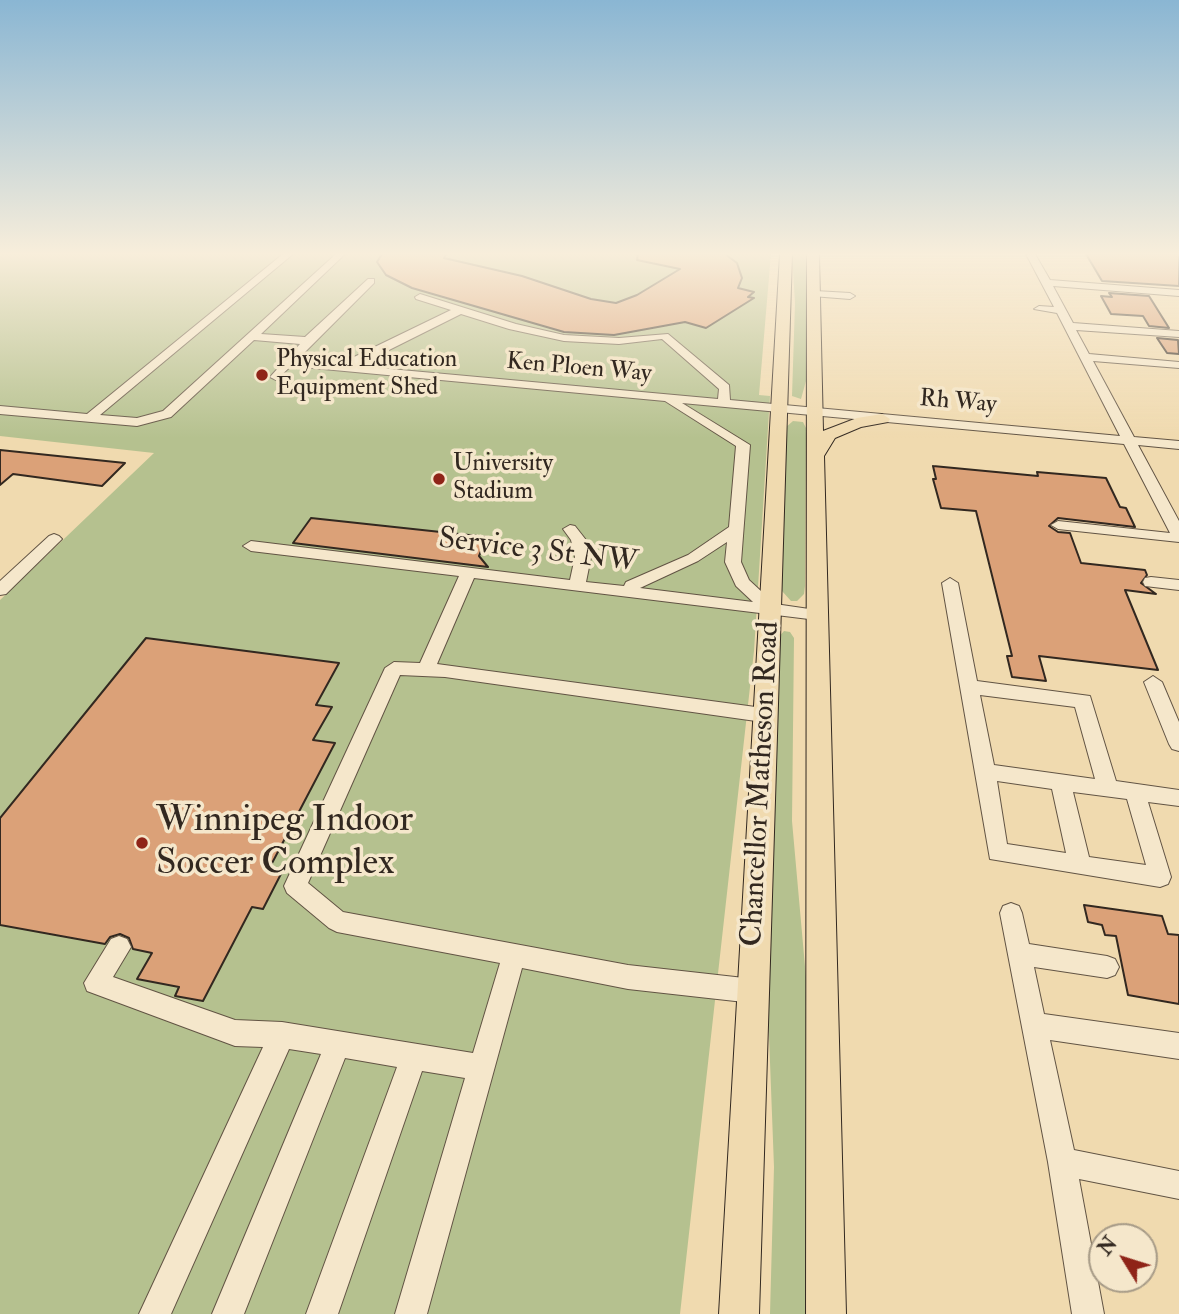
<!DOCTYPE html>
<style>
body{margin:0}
#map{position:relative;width:1179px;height:1314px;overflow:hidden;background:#f0daaf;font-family:"IM FELL Double Pica",serif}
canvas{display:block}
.north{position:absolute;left:1088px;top:1223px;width:70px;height:70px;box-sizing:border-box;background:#f5e7cb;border:2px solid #a79b87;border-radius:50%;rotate:308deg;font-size:19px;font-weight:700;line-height:28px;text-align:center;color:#322820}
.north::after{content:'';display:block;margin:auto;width:24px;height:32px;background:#8f2418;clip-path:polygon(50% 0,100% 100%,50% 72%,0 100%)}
</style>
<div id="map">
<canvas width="1179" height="1314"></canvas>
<div class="north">N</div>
</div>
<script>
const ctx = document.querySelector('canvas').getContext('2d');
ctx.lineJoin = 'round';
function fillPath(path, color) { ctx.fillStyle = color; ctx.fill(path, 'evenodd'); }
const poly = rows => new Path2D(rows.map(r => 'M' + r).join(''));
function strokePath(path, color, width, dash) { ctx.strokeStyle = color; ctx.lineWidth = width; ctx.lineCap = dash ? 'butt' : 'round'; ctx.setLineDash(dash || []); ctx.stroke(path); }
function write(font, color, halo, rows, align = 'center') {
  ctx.font = font + ' "IM FELL Double Pica",serif'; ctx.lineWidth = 7; ctx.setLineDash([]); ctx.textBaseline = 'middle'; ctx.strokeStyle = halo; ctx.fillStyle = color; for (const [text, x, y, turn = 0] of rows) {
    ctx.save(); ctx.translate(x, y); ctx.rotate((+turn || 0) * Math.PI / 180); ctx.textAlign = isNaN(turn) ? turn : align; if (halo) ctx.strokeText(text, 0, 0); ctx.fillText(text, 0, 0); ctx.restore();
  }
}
fillPath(poly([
 [0,254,771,254,759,395,770,396,754,651,680,1314,0,1314,0,600,154,453,0,436],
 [792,254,806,254,806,381,801,399,792,396,795,303],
 [793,421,803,422,806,428,805,586,804,594,797,601,791,601,782,591,780,583,785,428],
 [784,631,790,632,794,638,792,821,808,1000,808,1314,770,1314,774,1167,766,957,776,640]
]), '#b5c18f');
const building = poly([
 [382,254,446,254,444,258,522,276,591,299,616,303,637,295,680,269,637,260,638,254,725,254,737,263,742,278,738,288,754,292,748,297,754,298,706,328,685,322,614,335,564,332,412,288,386,275,377,262,382,254],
 [1086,254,1179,254,1179,286,1102,281,1086,254],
 [1109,293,1149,296,1169,328,1149,326,1143,316,1111,314,1101,296,1112,297,1109,293],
 [1157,338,1178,340,1179,354,1167,353,1157,338],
 [0,450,125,463,102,486,13,474,0,485,0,450],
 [933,466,1038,476,1037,472,1106,478,1120,507,1126,508,1135,527,1058,518,1049,526,1058,532,1070,533,1081,563,1145,570,1147,575,1141,583,1156,594,1125,590,1158,670,1039,656,1046,681,1012,677,1007,656,1012,656,976,511,941,508,933,479,936,479,933,466],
 [311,518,487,537,479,556,488,567,293,543,311,518],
 [146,638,339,663,316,705,332,707,313,740,335,743,270,867,283,870,263,909,252,907,203,1001,175,996,179,987,137,979,152,953,133,949,129,938,120,934,110,937,105,944,0,925,0,818,146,638],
 [1084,905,1162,916,1168,934,1179,935,1179,1004,1128,995,1116,936,1105,935,1102,925,1088,922,1084,905]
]);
fillPath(building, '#dba178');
strokePath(building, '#322820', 2);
const minor = poly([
 [283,254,293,254,100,415,137,418,163,411,336,254,345,254,261,334,305,337,368,279,374,279,374,283,297,360,345,365,352,358,451,310,416,299,415,297,420,294,516,324,564,335,619,338,668,334,729,385,730,400,1120,436,1057,313,1034,309,1039,306,1054,307,1026,254,1035,254,1050,280,1179,290,1179,296,1053,286,1073,323,1179,331,1179,337,1076,330,1089,354,1179,362,1179,368,1093,361,1134,437,1179,441,1179,449,1138,445,1179,521,1179,542,1058,529,1051,525,1058,521,1170,533,1124,444,682,403,750,445,741,562,749,580,775,604,823,611,825,615,823,619,817,620,474,578,437,664,763,708,770,710,772,715,770,720,763,722,445,677,400,675,308,883,343,912,628,965,753,979,762,983,765,991,762,999,753,1003,628,989,522,968,427,1314,395,1314,465,1078,422,1071,338,1314,306,1314,397,1067,345,1058,244,1314,212,1314,321,1054,289,1049,171,1314,139,1314,263,1047,235,1046,87,991,84,983,111,939,119,936,127,939,131,947,113,977,235,1020,282,1022,473,1053,500,963,337,932,329,928,287,893,284,886,385,668,394,662,420,663,459,576,251,551,243,546,251,541,570,580,575,557,571,540,563,529,570,525,575,526,586,540,591,557,586,582,624,586,626,582,688,555,729,527,736,446,665,401,291,366,276,380,270,377,300,344,254,340,171,417,137,426,0,414,0,406,87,414,283,254],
 [461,314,509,329,564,341,619,344,662,339,719,389,718,399,357,366,461,314],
 [727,542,725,562,736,586,753,602,640,588,698,561,727,542],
 [815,291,850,293,855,296,850,299,812,296,812,292,815,291],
 [54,534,59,536,62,539,59,542,6,594,0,595,0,581,49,536,54,534],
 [1151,577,1179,580,1179,590,1145,586,1143,582,1145,578,1151,577],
 [950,578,958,583,977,681,1090,696,1116,781,1179,790,1179,806,1148,802,1171,877,1168,884,1160,887,990,859,942,583,950,578],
 [980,695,1075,707,1095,779,994,765,980,695],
 [997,781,1052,789,1066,853,1007,844,997,781],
 [1073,792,1127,799,1146,865,1089,857,1073,792],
 [1153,676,1162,682,1179,722,1179,751,1172,749,1169,744,1144,682,1153,676],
 [1011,903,1019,906,1022,913,1029,944,1107,956,1115,959,1119,967,1115,975,1107,978,1034,967,1044,1014,1179,1033,1179,1059,1050,1040,1074,1150,1179,1171,1179,1199,1079,1179,1104,1314,1072,1314,1048,1162,1000,913,1003,906,1011,903]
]);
const major = poly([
 [780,254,792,254,759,1314,719,1314,780,254],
 [807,254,819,254,823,431,857,418,882,414,890,419,888,422,861,427,835,438,824,456,846,1314,806,1314,807,254]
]);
strokePath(minor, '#625444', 2);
strokePath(major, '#322820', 2);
fillPath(minor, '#f5e7cb');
fillPath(major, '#f0daaf');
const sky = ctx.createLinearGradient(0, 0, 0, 438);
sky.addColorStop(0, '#8ab6d3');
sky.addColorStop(0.58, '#f8eedb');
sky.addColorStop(1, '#f8eedb00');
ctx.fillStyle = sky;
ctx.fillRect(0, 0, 1179, 438);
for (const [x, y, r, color] of [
 [262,375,7,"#8f2418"],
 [439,479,7,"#8f2418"],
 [142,843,7,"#8f2418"]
]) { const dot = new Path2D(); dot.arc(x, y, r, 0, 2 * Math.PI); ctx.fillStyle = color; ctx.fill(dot); strokePath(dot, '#f5e7cb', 2.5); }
write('24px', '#322820', '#f5e7cb', [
 ["Physical Education",276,361],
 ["Equipment Shed",276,389],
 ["University",453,465],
 ["Stadium",453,493]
], 'left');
write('24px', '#322820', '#f5e7cb', [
 ["Ken Ploen Way",579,369,5],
 ["Rh Way",958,403,5]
]);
write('30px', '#322820', '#f5e7cb', [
 ["Service 3 St NW",538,552,7],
 ["Chancellor Matheson Road",762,784,-87]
]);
write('37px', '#322820', '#f5e7cb', [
 ["Winnipeg Indoor",156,822],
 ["Soccer Complex",156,865]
], 'left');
</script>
